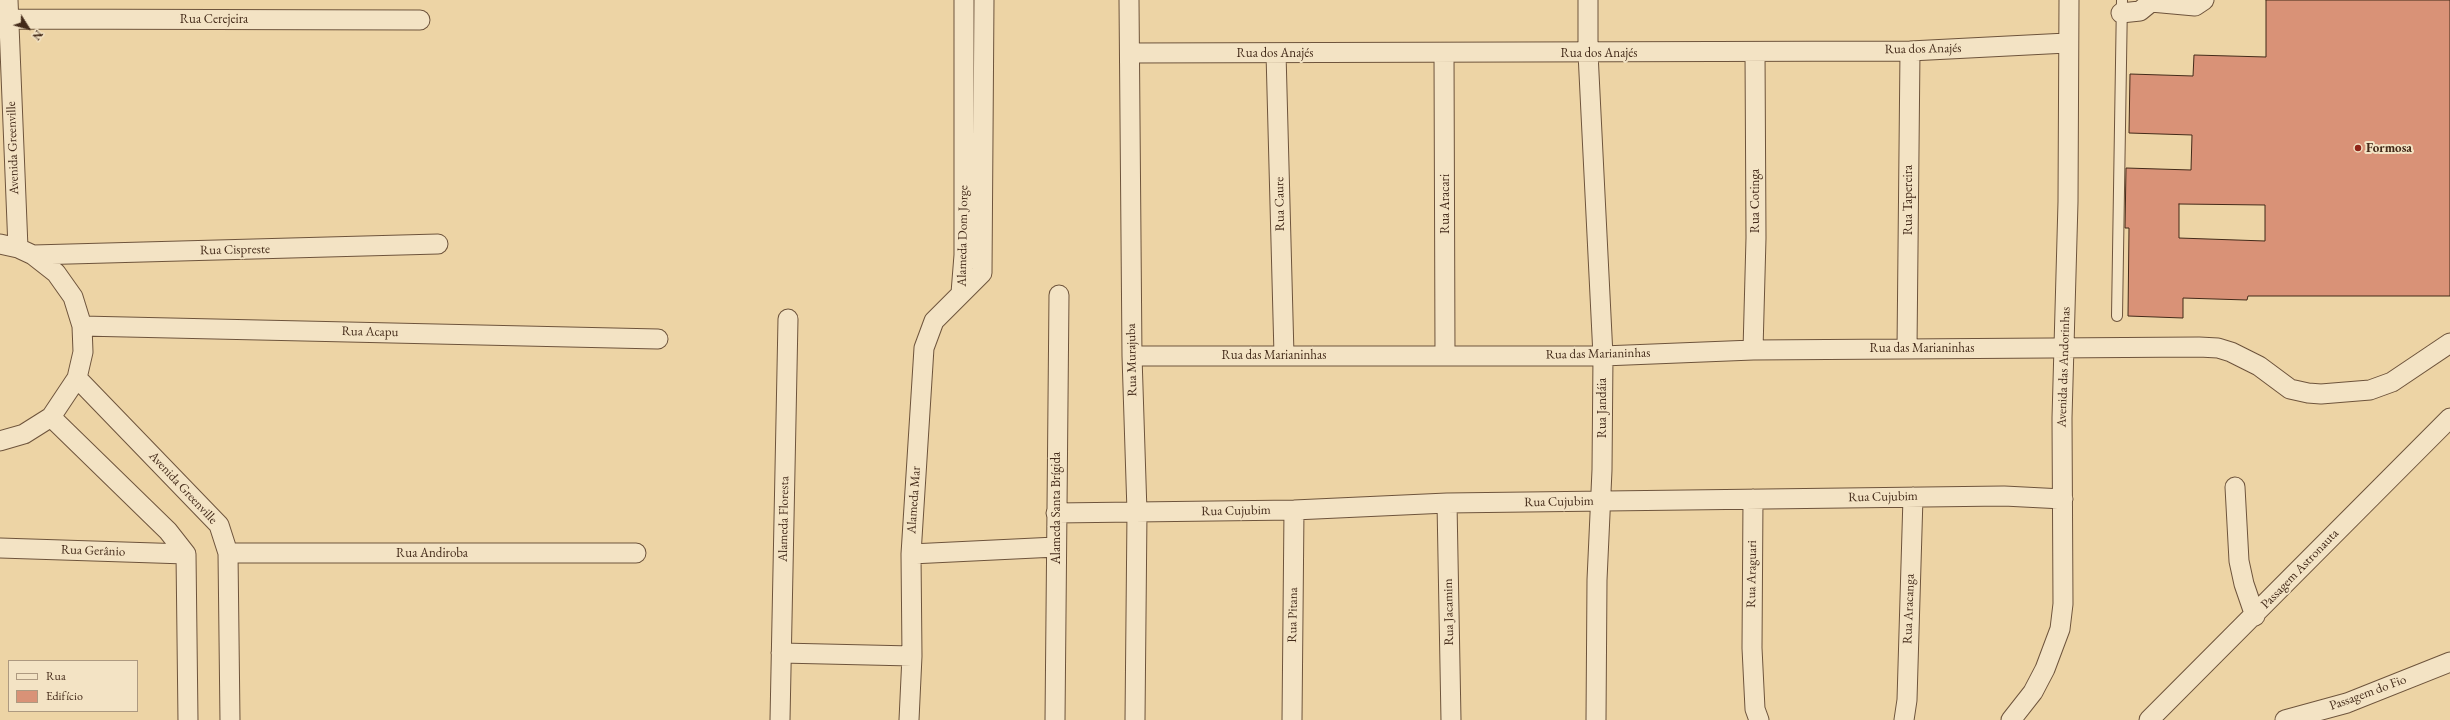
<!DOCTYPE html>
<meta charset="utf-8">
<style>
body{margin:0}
#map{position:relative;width:2450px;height:720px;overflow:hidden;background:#edd4a5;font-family:"EB Garamond",serif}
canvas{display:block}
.legend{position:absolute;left:8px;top:660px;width:130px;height:52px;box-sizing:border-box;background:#f3e3c4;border:1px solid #ad9980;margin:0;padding:5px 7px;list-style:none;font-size:12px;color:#432a19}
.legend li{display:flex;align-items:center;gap:8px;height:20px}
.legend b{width:20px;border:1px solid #ad9980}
.north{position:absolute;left:8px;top:8px;width:40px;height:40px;-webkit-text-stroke:3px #f3e3c4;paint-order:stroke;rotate:127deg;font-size:11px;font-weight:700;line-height:16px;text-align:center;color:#432a19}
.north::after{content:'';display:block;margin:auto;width:14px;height:18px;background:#432a19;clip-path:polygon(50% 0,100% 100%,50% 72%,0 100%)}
</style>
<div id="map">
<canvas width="2450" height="720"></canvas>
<ul class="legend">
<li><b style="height:5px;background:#f3e3c4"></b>Rua</li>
<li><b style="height:11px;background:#d99277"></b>Edifício</li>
</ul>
<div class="north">N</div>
</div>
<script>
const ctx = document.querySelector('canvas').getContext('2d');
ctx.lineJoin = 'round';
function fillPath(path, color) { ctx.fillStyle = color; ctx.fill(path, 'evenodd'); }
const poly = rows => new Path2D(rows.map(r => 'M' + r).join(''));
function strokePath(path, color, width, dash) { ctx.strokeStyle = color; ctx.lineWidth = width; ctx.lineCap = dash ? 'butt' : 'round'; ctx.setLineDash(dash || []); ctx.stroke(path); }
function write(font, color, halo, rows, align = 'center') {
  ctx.font = font + ' "EB Garamond",serif'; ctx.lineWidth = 4; ctx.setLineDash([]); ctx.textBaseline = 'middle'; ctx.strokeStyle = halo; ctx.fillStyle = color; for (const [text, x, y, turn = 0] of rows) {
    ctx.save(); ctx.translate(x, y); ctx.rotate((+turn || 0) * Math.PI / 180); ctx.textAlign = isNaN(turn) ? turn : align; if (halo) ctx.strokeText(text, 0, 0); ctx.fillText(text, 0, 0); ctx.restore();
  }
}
const building = poly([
 [2266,0,2450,0,2450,296,2248,296,2247,300,2183,298,2183,318,2128,316,2129,228,2125,228,2126,168,2191,170,2192,135,2129,133,2130,74,2193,76,2194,55,2266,57,2266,0],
 [2179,204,2265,205,2265,241,2179,238,2179,204]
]);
fillPath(building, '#d99277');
strokePath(building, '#432a19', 1);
const lane = poly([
 [2117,316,2122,0]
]);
const street = poly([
 [8,0,18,248],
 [1129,0,1132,356,1137,512,1135,720],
 [1588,0,1588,53,1603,356,1602,470,1597,580,1596,720],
 [2121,13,2140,11,2151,2,2195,6,2204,0],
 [8,19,420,20],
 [1130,53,1910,51,2067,43],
 [1276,53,1284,355],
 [1444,53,1445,355],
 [0,244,18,248,33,255,56,273,73,297,82,326,83,352,77,378,51,417,24,434,0,441],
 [33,255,438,244],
 [961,293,964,255,964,0],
 [82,326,658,339],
 [1907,348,1910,51],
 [1753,350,1756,238,1755,52],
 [1132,356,1603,356,1753,350,2199,347,2218,348,2231,352,2259,366,2290,389,2308,393,2321,394,2370,390,2392,382,2450,343],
 [77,378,219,525,228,553,230,720],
 [51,417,168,531,186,554,188,720],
 [2235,487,2239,561,2244,584,2255,616],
 [1753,499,1752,648,1755,709,1759,720],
 [1447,503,1451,720],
 [1056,513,1294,510,1447,503,2004,496,2063,499],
 [0,548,186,554],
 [228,553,636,553],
 [911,554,1056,547],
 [781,653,912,656],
 [780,720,788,319],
 [909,720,912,656,911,554,924,348,934,321,982,273,984,0],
 [1055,720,1059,295],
 [1292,720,1294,510],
 [1904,720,1907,700,1913,497],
 [2011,720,2033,692,2045,669,2060,629,2063,604,2062,418,2068,202,2069,0],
 [2149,720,2450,418],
 [2285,720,2347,703,2450,662]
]);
strokePath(lane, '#6e543c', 12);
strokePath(street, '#6e543c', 21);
strokePath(lane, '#f3e3c4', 10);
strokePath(street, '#f3e3c4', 19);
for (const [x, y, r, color] of [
 [2358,148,4,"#8f2418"]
]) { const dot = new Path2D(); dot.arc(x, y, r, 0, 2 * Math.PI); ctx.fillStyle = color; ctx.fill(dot); strokePath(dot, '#f3e3c4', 1.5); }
write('13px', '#432a19', '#f3e3c4', [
 ["Rua Cerejeira",214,19],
 ["Rua dos Anajés",1923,49,-1],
 ["Rua dos Anajés",1275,53],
 ["Rua dos Anajés",1599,53],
 ["Avenida Greenville",13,148,-92],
 ["Rua Tapereira",1908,200,-90],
 ["Rua Cotinga",1755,201,-90],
 ["Rua Caure",1280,204,-91],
 ["Rua Aracari",1445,204,-90],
 ["Alameda Dom Jorge",963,236,-89],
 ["Rua Cispreste",235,250,-1],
 ["Rua Acapu",370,332,1],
 ["Rua das Marianinhas",1922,348],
 ["Rua das Marianinhas",1598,354,-1],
 ["Rua das Marianinhas",1274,355],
 ["Rua Murajuba",1132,360,-91],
 ["Avenida das Andorinhas",2064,367,-88],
 ["Rua Jandáia",1602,408,-90],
 ["Avenida Greenville",183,488,47],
 ["Rua Cujubim",1883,497,-1],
 ["Alameda Mar",914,500,-86],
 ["Rua Cujubim",1559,502,-1],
 ["Alameda Santa Brígida",1056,508,-90],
 ["Rua Cujubim",1236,511,-1],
 ["Alameda Floresta",784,519,-89],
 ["Rua Gerânio",93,551,2],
 ["Rua Andiroba",432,553],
 ["Passagem Astronauta",2300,569,-46],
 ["Rua Araguari",1752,574,-89],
 ["Rua Aracanga",1909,609,-88],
 ["Rua Jacamim",1449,612,-91],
 ["Rua Pitana",1293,615,-89],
 ["Passagem do Fio",2368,693,-20]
]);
write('bold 13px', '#432a19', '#f3e3c4', [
 ["Formosa",2366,148]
], 'left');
</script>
